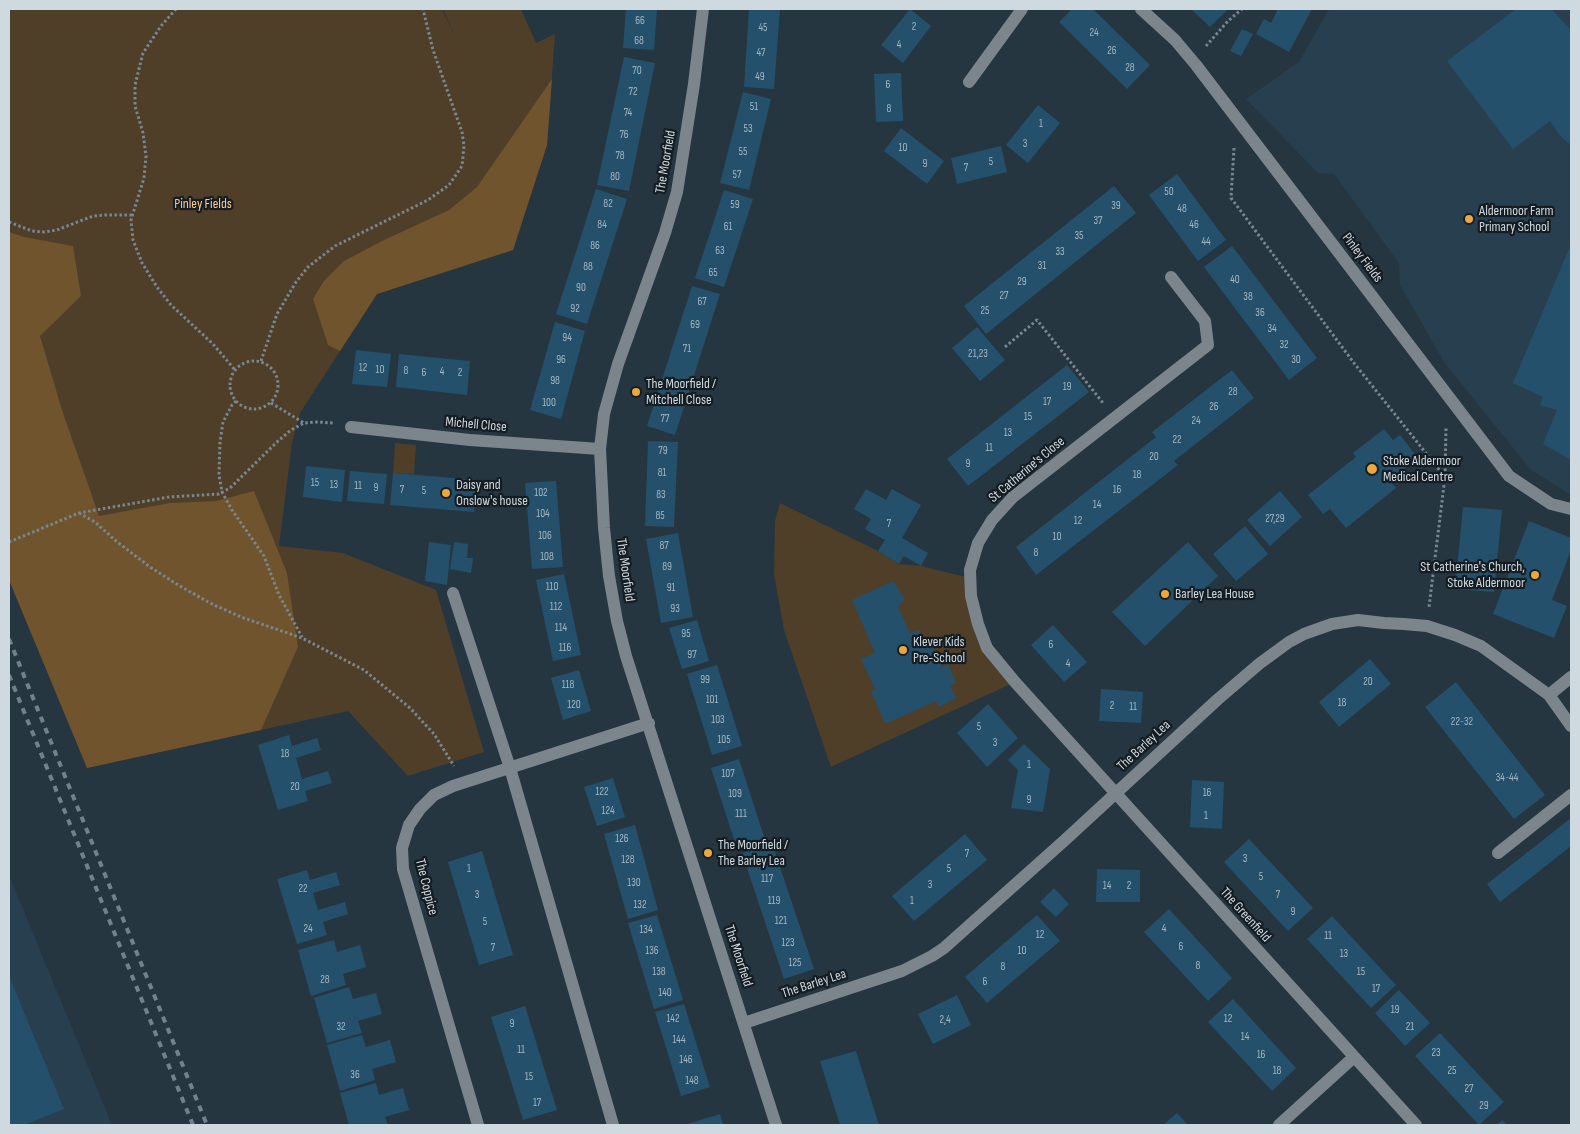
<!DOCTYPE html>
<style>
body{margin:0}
#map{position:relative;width:1580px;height:1134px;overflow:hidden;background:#253641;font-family:"Sofia Sans Condensed",sans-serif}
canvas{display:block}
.frame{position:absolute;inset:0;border:10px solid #ced9e0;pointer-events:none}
</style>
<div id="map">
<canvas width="1580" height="1134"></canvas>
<div class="frame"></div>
</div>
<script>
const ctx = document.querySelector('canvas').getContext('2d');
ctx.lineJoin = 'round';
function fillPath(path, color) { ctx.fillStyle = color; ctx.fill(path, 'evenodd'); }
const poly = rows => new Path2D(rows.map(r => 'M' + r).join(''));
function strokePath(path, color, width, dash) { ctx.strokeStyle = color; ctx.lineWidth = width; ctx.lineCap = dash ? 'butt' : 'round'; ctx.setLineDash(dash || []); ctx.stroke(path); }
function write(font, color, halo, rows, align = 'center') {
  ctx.font = font + ' "Sofia Sans Condensed",sans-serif'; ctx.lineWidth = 4.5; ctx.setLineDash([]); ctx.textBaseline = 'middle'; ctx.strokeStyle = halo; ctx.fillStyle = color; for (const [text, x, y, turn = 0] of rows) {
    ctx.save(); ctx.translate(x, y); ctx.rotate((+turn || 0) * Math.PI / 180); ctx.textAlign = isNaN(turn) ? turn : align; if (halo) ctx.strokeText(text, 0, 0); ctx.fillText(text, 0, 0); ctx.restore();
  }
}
fillPath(poly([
 [1329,9,1571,9,1571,495,1531,470,1444,362,1400,285,1399,263,1334,174,1318,173,1246,99,1299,62],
 [9,875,112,1125,9,1125]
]), '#283f4f');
fillPath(poly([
 [9,9,442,9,455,36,443,9,521,9,536,43,555,34,547,145,513,250,377,294,300,413,292,443,279,546,343,553,436,590,484,752,408,776,348,711,87,768,9,528],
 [395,443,416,445,414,474,393,473],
 [780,503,878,551,899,564,921,566,970,578,978,624,1015,682,831,767,784,630,774,574,775,521]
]), '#4f3e28');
fillPath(poly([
 [552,79,547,145,513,250,377,294,340,351,328,345,313,299,324,281,344,261,382,241,449,210,477,187],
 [9,232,24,237,73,246,81,296,40,336,62,410,99,516,170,503,216,501,254,491,287,573,298,647,261,730,87,768,9,580]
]), '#6f542d');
fillPath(poly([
 [626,9,657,9,654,50,623,48],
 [749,9,780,9,774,89,744,87],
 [910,9,931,26,903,63,881,45],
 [1072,9,1093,9,1150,65,1127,89,1059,22],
 [1191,9,1228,9,1210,27],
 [1278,9,1312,9,1289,52,1256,34,1264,19,1271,23],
 [1516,9,1551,9,1571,30,1571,145,1562,138,1550,121,1513,149,1447,61],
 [1242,29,1253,34,1241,56,1230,51],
 [624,57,655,63,629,191,597,185],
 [901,73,903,121,876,122,874,74],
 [743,92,771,99,749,190,720,183],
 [1038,105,1060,123,1028,163,1006,145],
 [901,128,944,161,927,184,884,151],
 [1001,146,1007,172,957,184,951,158],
 [1177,174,1226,240,1198,261,1149,195],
 [1114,186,1136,213,986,334,964,306],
 [596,189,627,199,587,324,556,314],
 [724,190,753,199,724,287,695,278],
 [1571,244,1571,460,1543,444,1557,410,1540,405,1543,397,1513,383],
 [1232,246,1317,358,1289,380,1204,267],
 [692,286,720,294,675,435,647,426],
 [555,322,585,331,561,419,530,410],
 [977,327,1005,360,980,381,952,348],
 [356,350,391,354,387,387,352,384],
 [399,354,470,361,467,395,396,387],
 [1067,365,1089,392,968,486,947,459],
 [1232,370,1254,398,1174,461,1178,465,1036,575,1016,547,1156,437,1152,432],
 [1384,429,1393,440,1400,435,1418,458,1390,481,1396,488,1346,528,1330,509,1323,514,1308,495,1356,457,1353,453],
 [648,441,678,442,674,527,645,526],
 [306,466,345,470,342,502,303,497],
 [350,471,387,474,384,504,347,501],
 [393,473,477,480,474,512,390,505],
 [556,481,563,567,532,569,525,483],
 [866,489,886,500,892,489,921,505,902,538,928,553,921,566,904,556,899,564,878,551,885,540,865,529,871,519,854,509],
 [1280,491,1302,517,1270,546,1247,520],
 [1463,507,1502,510,1494,592,1455,589],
 [1529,521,1571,538,1571,550,1552,600,1567,606,1554,638,1493,614],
 [1245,526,1268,554,1236,581,1213,554],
 [678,533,693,617,661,623,646,539],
 [429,542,451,545,447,585,425,581],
 [454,542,468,544,467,558,473,558,471,573,450,569],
 [1188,542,1218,576,1145,646,1112,612],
 [564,574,581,655,553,661,536,580],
 [893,581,905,599,898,607,910,633,919,630,927,647,931,645,942,667,948,664,956,683,950,685,956,698,939,707,936,701,885,724,871,691,875,689,861,659,875,653,852,600],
 [697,620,709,661,682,669,669,628],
 [1053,625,1087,662,1064,682,1031,645],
 [1370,659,1391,684,1339,727,1319,702],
 [717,665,742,746,712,755,687,674],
 [579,670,591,711,563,720,551,678],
 [1456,682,1545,795,1514,819,1425,707],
 [1101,689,1143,692,1141,723,1099,721],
 [988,704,1018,738,987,767,957,733],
 [289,735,292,746,317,738,321,750,296,758,302,779,328,771,332,783,305,791,308,801,278,810,258,745],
 [1024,744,1050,769,1043,812,1011,808,1018,770,1008,760],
 [739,759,765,840,737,849,711,768],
 [613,778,625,817,597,826,584,787],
 [1192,780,1224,782,1222,829,1190,827],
 [1571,818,1571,846,1500,902,1487,884],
 [635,825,658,910,628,919,604,834],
 [965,834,987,860,914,921,892,896],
 [1249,839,1313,908,1288,931,1224,862],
 [772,843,814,969,784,979,742,853],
 [482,851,513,955,479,965,448,862],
 [1097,869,1140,870,1140,902,1096,902],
 [307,870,310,880,336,872,340,885,313,893,318,910,345,902,348,914,323,922,327,935,297,944,277,879],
 [1054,888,1069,904,1056,917,1040,902],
 [1169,909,1232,978,1208,1001,1144,932],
 [657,915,683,1000,654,1009,628,923],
 [1037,915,1060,941,987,1003,965,977],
 [1332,916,1396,985,1371,1008,1307,939],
 [334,940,337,952,360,945,366,967,343,974,346,985,311,996,298,950],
 [9,976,64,1109,24,1125,9,1125],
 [349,987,353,999,376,993,382,1014,358,1021,362,1033,327,1043,314,998],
 [1399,990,1430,1023,1405,1046,1375,1013],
 [957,995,971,1025,933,1044,918,1014],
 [1233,999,1296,1068,1272,1091,1208,1022],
 [684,1004,710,1087,681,1096,655,1012],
 [525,1006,557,1110,523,1120,491,1017],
 [1440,1033,1504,1102,1479,1125,1415,1056],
 [362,1035,366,1047,390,1040,396,1062,372,1069,375,1080,340,1091,327,1045],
 [856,1051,869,1093,879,1125,840,1125,820,1061],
 [376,1083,379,1095,403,1088,409,1110,385,1117,388,1125,349,1125,340,1093],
 [1177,1113,1188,1125,1163,1125],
 [720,1114,723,1125,684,1125],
 [1502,1120,1507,1125,1497,1125]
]), '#25506b');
strokePath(poly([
 [176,9,161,26,143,53,135,85,135,106,143,133,146,156,144,178,131,220,133,240,142,263,157,287,171,305,213,344,235,370],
 [1206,46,1228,21,1242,9],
 [1234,148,1231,198,1354,363,1445,477,1429,607],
 [9,222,32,231,44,232,57,230,93,216,106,215,132,215],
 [1005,347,1037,320,1103,403],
 '230 385a24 24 0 1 1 48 0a24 24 0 1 1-48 0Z',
 [261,361,277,314,296,282,308,267,335,246,428,200,449,185,462,166,464,146,462,132,433,50,423,9],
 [236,401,232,405,223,422,220,442,219,475,222,492,232,510,264,556,279,595,302,637],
 [271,403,304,423],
 [1445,476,1446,428],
 [79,513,95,522,116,541,150,567,178,585,212,604,241,617,302,638,364,670,410,708,434,734,454,766],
 [9,542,79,513,169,497,219,494,230,488,277,442,291,430,304,423,317,422,333,423]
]), '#798790', 3, [2.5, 2.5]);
strokePath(poly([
 [703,9,694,84,677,192,665,233,618,364,604,414,600,449,604,528,609,576,617,621,626,656,776,1125],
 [1141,9,1175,40,1196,65,1509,476,1551,504,1571,509],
 [969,82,1022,9],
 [1171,277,1205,321,1208,345,1013,497,992,520,978,543,970,570,971,596,978,624,987,648,1015,682,1416,1125],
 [351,427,470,440,600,449],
 [453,593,510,768,613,1125],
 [1549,695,1571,677],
 [1498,853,1571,795],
 [744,1023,902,971,932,956,944,948,1065,840,1217,700,1259,664,1289,642,1304,634,1332,624,1358,620,1384,623,1404,624,1427,626,1455,635,1481,646,1549,695,1571,726],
 [478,1125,403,869,402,848,409,825,420,809,434,795,453,786,649,723],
 [1279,1125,1354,1057]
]), '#7d858c', 12);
strokePath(poly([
 [9,639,207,1125],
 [9,675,193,1125]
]), '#73818a', 4, [6, 6]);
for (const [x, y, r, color] of [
 [1469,219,5,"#eda83b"],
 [636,392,5,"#eda83b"],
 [1372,469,6,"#eda83b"],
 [446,493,5,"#eda83b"],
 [1535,575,5,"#eda83b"],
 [1165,594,5,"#eda83b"],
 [903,650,5,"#eda83b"],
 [708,853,5,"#eda83b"]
]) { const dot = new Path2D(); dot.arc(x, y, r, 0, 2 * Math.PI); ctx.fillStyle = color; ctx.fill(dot); strokePath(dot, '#151c22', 2); }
write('11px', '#a4b7c3', null, [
 ["66",640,21],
 ["2",914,27],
 ["45",763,28],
 ["24",1094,33],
 ["68",639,41],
 ["4",899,45],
 ["26",1112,51],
 ["47",761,53],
 ["28",1130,68],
 ["70",637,71],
 ["49",760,77],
 ["6",888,85],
 ["72",633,92],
 ["51",754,107],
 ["8",889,109],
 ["74",628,113],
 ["1",1041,124],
 ["53",748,129],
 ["76",624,135],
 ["3",1025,144],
 ["10",903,148],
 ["55",743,152],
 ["78",620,156],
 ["5",991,162],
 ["9",925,164],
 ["7",966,168],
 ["57",737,175],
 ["80",615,177],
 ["50",1169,192],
 ["82",608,204],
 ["59",735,205],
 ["39",1116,206],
 ["48",1182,209],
 ["37",1098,221],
 ["84",602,225],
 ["46",1194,225],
 ["61",728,227],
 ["35",1079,236],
 ["44",1206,242],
 ["86",595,246],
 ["63",720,251],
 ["33",1060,252],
 ["31",1042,266],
 ["88",588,267],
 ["65",713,273],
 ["40",1235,280],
 ["29",1022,282],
 ["90",581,288],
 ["27",1004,296],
 ["38",1248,297],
 ["67",702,302],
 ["92",575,309],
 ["25",985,311],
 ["36",1260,313],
 ["69",695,325],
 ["34",1272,329],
 ["94",567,338],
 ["32",1284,345],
 ["71",687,349],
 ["21,23",978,354],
 ["96",561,360],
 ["30",1296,360],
 ["12",363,368],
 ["10",380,370],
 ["8",406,371],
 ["4",442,372],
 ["6",424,373],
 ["2",460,373],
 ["98",555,381],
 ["19",1067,387],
 ["28",1233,392],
 ["17",1047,402],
 ["100",549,403],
 ["26",1214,407],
 ["15",1028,417],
 ["77",665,419],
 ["24",1196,421],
 ["13",1008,433],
 ["22",1177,440],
 ["11",989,448],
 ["79",663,451],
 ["20",1154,457],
 ["9",968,464],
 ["81",662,473],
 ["18",1137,475],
 ["15",315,483],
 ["13",334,485],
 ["11",358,486],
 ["9",376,488],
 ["7",402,490],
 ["16",1117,490],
 ["5",424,491],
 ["102",541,493],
 ["83",661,495],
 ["14",1097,505],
 ["104",543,514],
 ["85",660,516],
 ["27,29",1275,519],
 ["12",1078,521],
 ["7",889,524],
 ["106",545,536],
 ["10",1057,537],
 ["87",664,546],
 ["8",1036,553],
 ["108",547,557],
 ["89",667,567],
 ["110",552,587],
 ["91",671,588],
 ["112",556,607],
 ["93",675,609],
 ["114",561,628],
 ["95",686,634],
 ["6",1051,645],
 ["116",565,648],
 ["97",692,655],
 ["4",1068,664],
 ["99",705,680],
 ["20",1368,682],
 ["118",568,685],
 ["101",712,700],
 ["18",1342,703],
 ["120",574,705],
 ["2",1112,706],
 ["11",1133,707],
 ["103",718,720],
 ["22-32",1462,722],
 ["5",979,727],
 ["105",724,740],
 ["3",995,743],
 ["18",285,754],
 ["1",1029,765],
 ["107",728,774],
 ["34-44",1507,778],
 ["20",295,787],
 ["122",602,792],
 ["16",1207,793],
 ["109",735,794],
 ["9",1029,800],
 ["124",608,811],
 ["111",741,814],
 ["1",1206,816],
 ["126",622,839],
 ["7",967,854],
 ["3",1245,859],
 ["128",628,860],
 ["1",469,869],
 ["5",949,869],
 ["5",1261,877],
 ["117",767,879],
 ["130",634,883],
 ["3",930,885],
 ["14",1107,886],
 ["2",1129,886],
 ["22",303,889],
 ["3",477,895],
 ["7",1278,895],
 ["119",774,901],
 ["1",912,901],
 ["132",640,905],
 ["9",1293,912],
 ["121",781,921],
 ["5",485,922],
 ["24",308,929],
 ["4",1164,929],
 ["134",646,930],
 ["12",1040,935],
 ["11",1328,936],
 ["123",788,943],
 ["6",1181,947],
 ["7",493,948],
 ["136",652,951],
 ["10",1022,951],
 ["13",1344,954],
 ["125",795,963],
 ["8",1198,966],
 ["8",1003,967],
 ["138",659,972],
 ["15",1361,972],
 ["28",325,980],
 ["6",985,982],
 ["17",1376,989],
 ["140",665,993],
 ["19",1395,1010],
 ["142",673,1019],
 ["12",1228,1019],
 ["2,4",945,1020],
 ["9",512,1024],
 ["32",341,1027],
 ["21",1410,1027],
 ["14",1245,1037],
 ["144",679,1040],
 ["11",521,1050],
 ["23",1436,1053],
 ["16",1261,1055],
 ["146",686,1060],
 ["18",1277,1071],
 ["25",1452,1071],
 ["36",355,1075],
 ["15",529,1077],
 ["148",692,1081],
 ["27",1469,1089],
 ["17",537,1103],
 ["29",1484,1106]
]);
write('14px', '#ced9e0', '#151c22', [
 ["The Moorfield",666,162,-80],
 ["Pinley Fields",1362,258,53],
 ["Michell Close",476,425,5],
 ["St Catherine's Close",1027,470,-40],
 ["The Moorfield",625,570,82],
 ["The Barley Lea",1144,746,-43],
 ["The Coppice",426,887,76],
 ["The Greenfield",1245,915,48],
 ["The Moorfield",738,956,72],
 ["The Barley Lea",814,984,-18]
]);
write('14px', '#facb8b', '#151c22', [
 ["Pinley Fields",203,204]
]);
write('14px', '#ced9e0', '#151c22', [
 ["Aldermoor Farm",1479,211],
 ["Primary School",1479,227],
 ["The Moorfield /",646,384],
 ["Mitchell Close",646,400],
 ["Stoke Aldermoor",1383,461],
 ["Medical Centre",1383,477],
 ["Daisy and",456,485],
 ["Onslow's house",456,501],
 ["St Catherine's Church,",1525,567,"right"],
 ["Stoke Aldermoor",1525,583,"right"],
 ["Barley Lea House",1175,594],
 ["Klever Kids",913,642],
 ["Pre-School",913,658],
 ["The Moorfield /",718,845],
 ["The Barley Lea",718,861]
], 'left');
</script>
